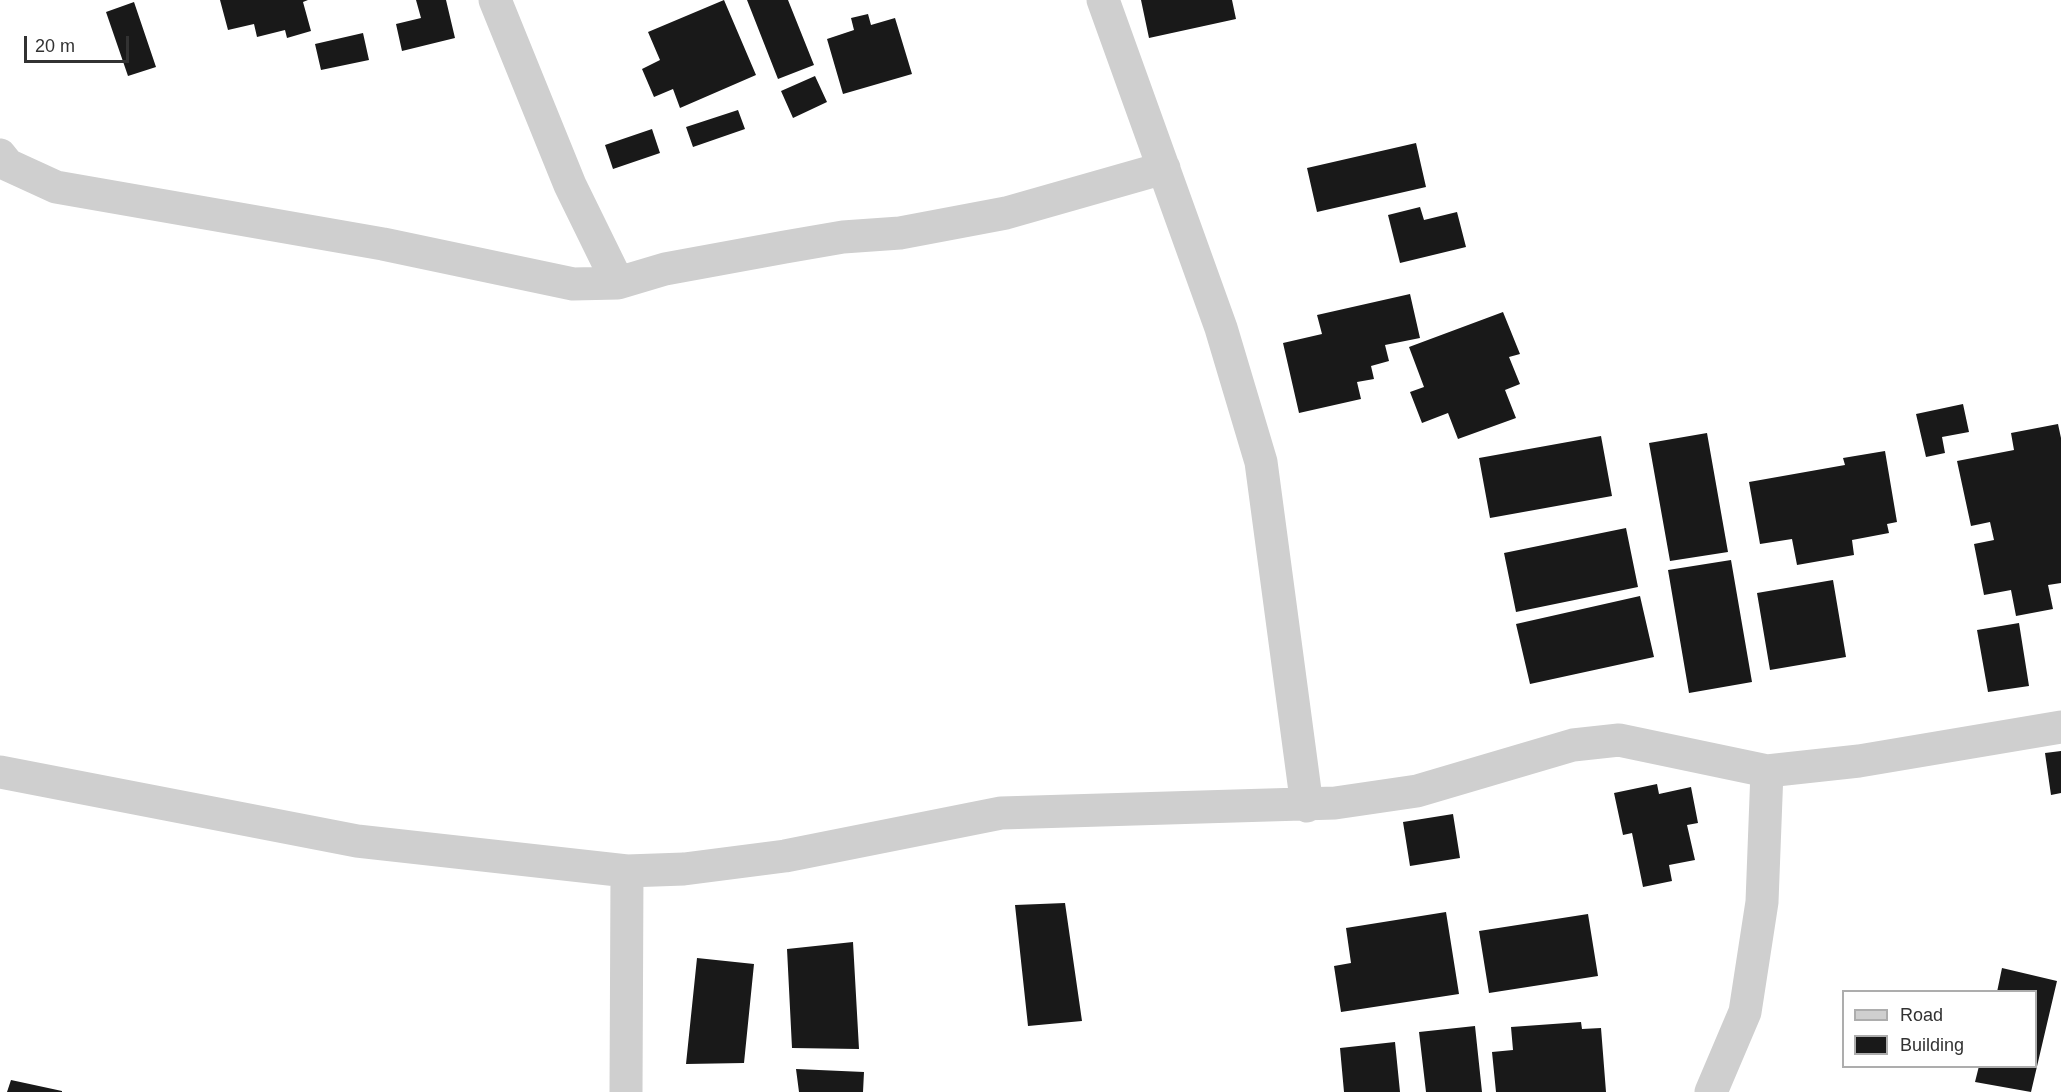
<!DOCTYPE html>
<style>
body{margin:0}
#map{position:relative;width:2061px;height:1092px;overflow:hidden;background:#fff;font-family:Helvetica,sans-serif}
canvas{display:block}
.legend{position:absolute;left:1842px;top:990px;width:195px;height:78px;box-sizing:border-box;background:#fff;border:2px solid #adadad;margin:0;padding:8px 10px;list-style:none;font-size:18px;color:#323232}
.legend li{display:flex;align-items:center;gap:12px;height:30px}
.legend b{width:30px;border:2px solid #adadad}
.scale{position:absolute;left:24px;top:36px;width:105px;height:27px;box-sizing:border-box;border:3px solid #323232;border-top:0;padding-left:8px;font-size:18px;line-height:21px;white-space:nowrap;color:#323232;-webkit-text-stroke:4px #fff;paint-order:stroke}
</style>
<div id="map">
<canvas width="2061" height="1092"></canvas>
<ul class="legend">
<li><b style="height:8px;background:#cfcfcf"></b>Road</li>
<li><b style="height:16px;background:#191919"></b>Building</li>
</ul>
<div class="scale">20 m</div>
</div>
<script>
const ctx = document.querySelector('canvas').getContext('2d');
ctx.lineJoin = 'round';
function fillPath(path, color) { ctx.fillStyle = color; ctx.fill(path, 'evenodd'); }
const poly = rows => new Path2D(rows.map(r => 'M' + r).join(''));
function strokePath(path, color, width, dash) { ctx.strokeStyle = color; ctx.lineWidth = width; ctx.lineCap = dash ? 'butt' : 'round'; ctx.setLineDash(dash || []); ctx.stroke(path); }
fillPath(poly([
 [220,0,308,0,303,2,311,31,287,38,285,30,257,37,254,24,228,30],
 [416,0,446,0,455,38,402,51,396,24,421,18],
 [724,0,756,75,680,108,673,89,654,97,642,69,660,60,648,32],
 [747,0,788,0,814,65,778,79],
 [1141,0,1232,0,1236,19,1149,38],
 [134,2,156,67,128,76,106,12],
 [868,14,871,25,895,18,912,74,843,94,827,39,854,30,851,18],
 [363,33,369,60,321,70,315,44],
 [815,76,827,102,793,118,781,91],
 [738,110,745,129,693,147,686,127],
 [652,129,660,153,613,169,605,145],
 [1416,143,1426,187,1317,212,1307,168],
 [1420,207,1424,220,1457,212,1466,247,1400,263,1388,215],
 [1410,294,1420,338,1385,345,1389,361,1371,366,1374,379,1357,382,1361,399,1299,413,1283,343,1322,334,1317,315],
 [1503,312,1520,354,1509,357,1520,384,1505,390,1516,418,1458,439,1448,413,1422,423,1410,392,1424,387,1409,347],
 [1963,404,1969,432,1942,437,1945,453,1926,457,1916,414],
 [2058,424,2061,438,2061,583,2048,585,2053,609,2016,616,2011,590,1984,595,1974,544,1994,540,1990,522,1971,526,1957,461,2014,450,2011,433],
 [1707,433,1728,552,1670,561,1649,443],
 [1601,436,1612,496,1490,518,1479,458],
 [1885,451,1897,522,1887,524,1889,533,1852,540,1854,555,1797,565,1792,539,1760,544,1749,482,1845,465,1843,458],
 [1626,528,1638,587,1516,612,1504,553],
 [1731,560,1752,682,1689,693,1668,570],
 [1833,580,1846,657,1770,670,1757,593],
 [1640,596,1654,657,1530,684,1516,624],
 [2019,623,2029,686,1988,692,1977,630],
 [2061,751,2061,793,2051,795,2045,753],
 [1657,784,1659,794,1691,787,1698,823,1687,825,1695,860,1669,865,1672,881,1643,887,1632,833,1623,835,1614,793],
 [1453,814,1460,858,1410,866,1403,822],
 [1065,903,1082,1021,1028,1026,1015,905],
 [1446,912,1459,994,1341,1012,1334,966,1351,963,1346,928],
 [1588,914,1598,976,1489,993,1479,931],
 [853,942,859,1049,792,1048,787,949],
 [697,958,754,964,744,1063,686,1064],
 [2002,968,2057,981,2031,1092,1975,1082,1979,1066,2036,1066,2036,992,1997,992],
 [1581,1022,1582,1029,1601,1028,1606,1092,1496,1092,1492,1052,1513,1050,1511,1027],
 [1475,1026,1482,1092,1426,1092,1419,1032],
 [1395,1042,1400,1092,1344,1092,1340,1048],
 [796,1069,864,1072,863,1092,799,1092],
 [11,1080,62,1091,62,1092,7,1092]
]), '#191919');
strokePath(poly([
 [495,0,570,185,618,283,665,269,785,247,843,237,900,233,1006,213,1164,168],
 [1103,0,1221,328,1261,462,1307,806],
 [0,155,8,165,56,187,383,244,573,284,618,283],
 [0,772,357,841,627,871],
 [626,1092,627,871,684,869,785,856,1001,813,1335,803,1417,791,1573,745,1619,740,1767,771,1859,761,2061,727],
 [1711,1092,1745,1012,1762,902,1767,771]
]), '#cfcfcf', 33);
</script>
